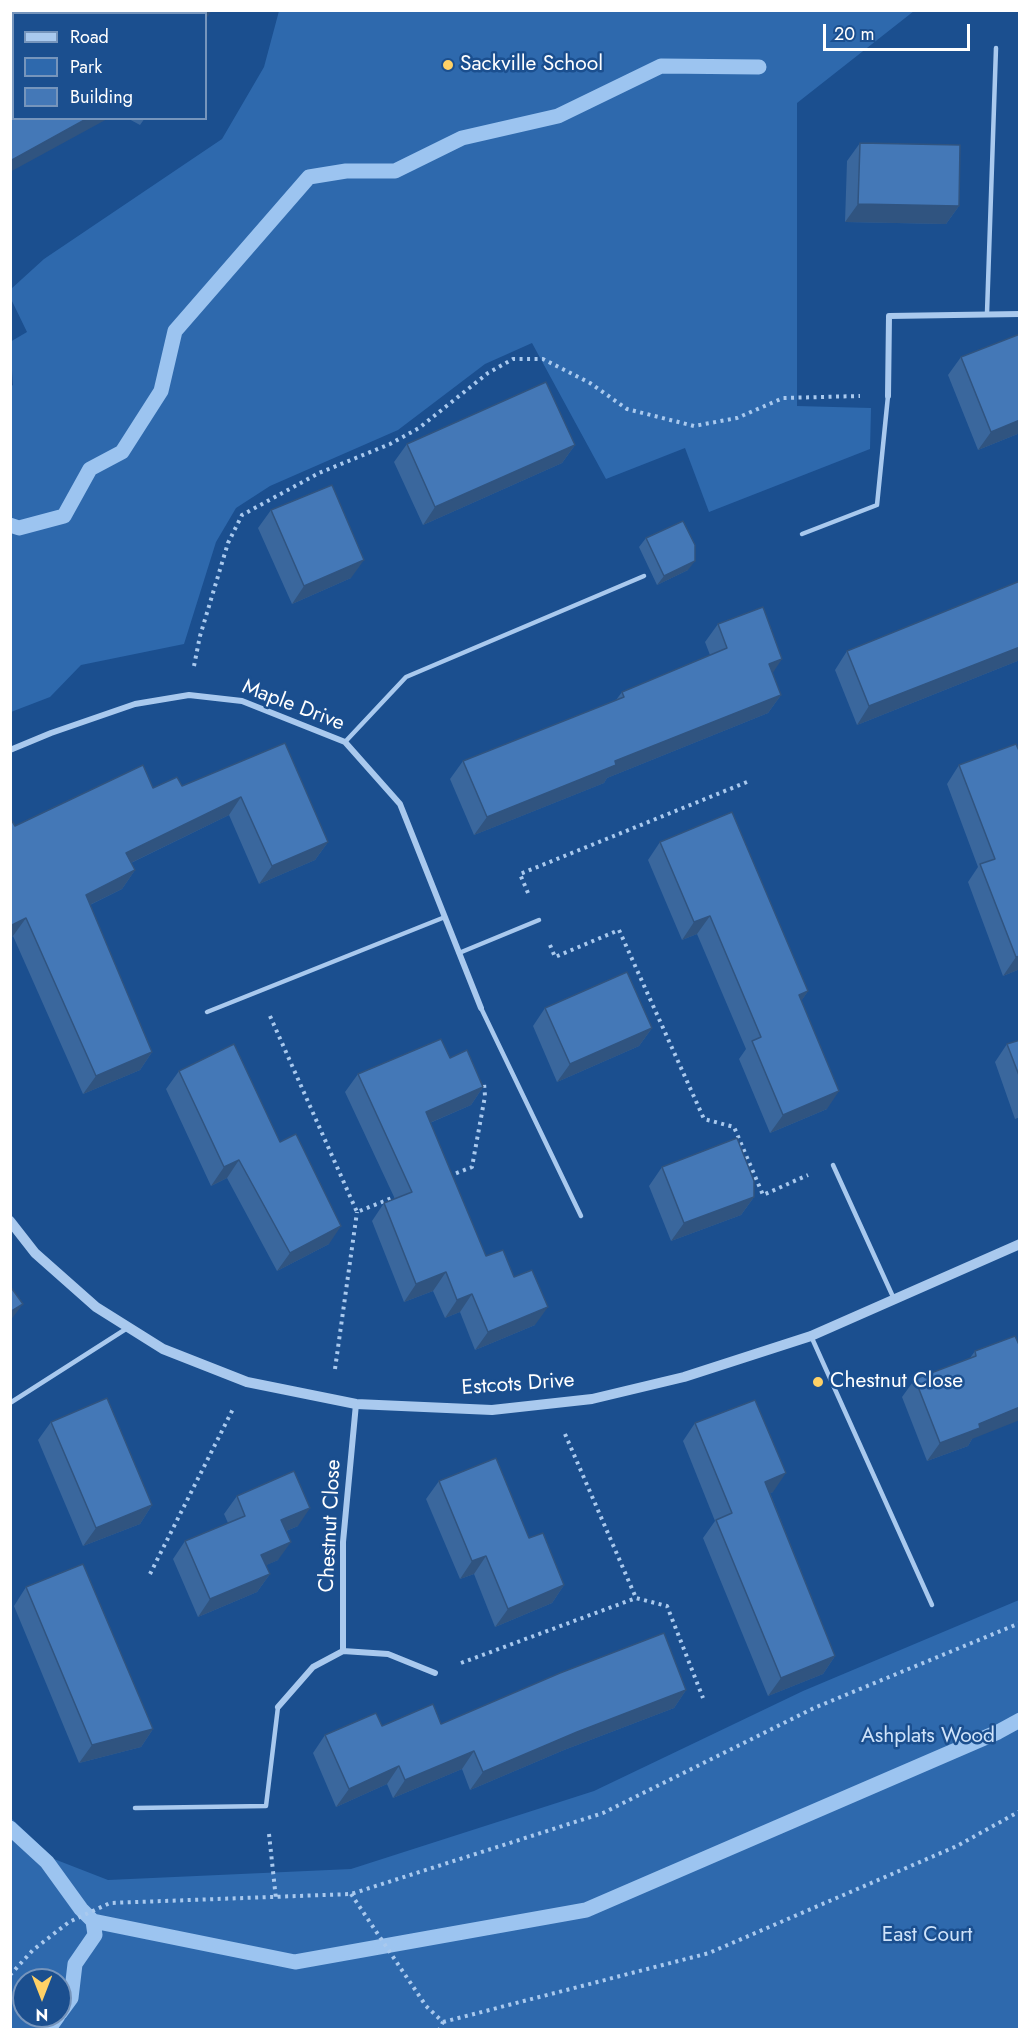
<!DOCTYPE html>
<style>
body{margin:0}
#map{position:relative;width:1030px;height:2040px;overflow:hidden;background:#1b4f8f;font-family:Jost,sans-serif}
canvas{display:block}
.frame{position:absolute;inset:0;border:12px solid #fff;pointer-events:none}
.legend{position:absolute;left:12px;top:12px;width:195px;height:108px;box-sizing:border-box;background:#1b4f8f;border:2px solid #7695bc;margin:0;padding:8px 10px;list-style:none;font-size:18px;color:#fff}
.legend li{display:flex;align-items:center;gap:12px;height:30px}
.legend b{width:30px;border:2px solid #7695bc}
.north{position:absolute;left:12px;top:1968px;width:60px;height:60px;box-sizing:border-box;background:#1b4f8f;border:2px solid #7695bc;border-radius:50%;rotate:180deg;font-size:16px;font-weight:700;line-height:24px;text-align:center;color:#fff}
.north::after{content:'';display:block;margin:auto;width:21px;height:27px;background:#ffd166;clip-path:polygon(50% 0,100% 100%,50% 72%,0 100%)}
.scale{position:absolute;left:823px;top:24px;width:147px;height:27px;box-sizing:border-box;border:3px solid #fff;border-top:0;padding-left:8px;font-size:18px;line-height:21px;white-space:nowrap;color:#fff;-webkit-text-stroke:4px #1b4f8f;paint-order:stroke}
</style>
<div id="map">
<canvas width="1030" height="2040"></canvas>
<div class="frame"></div>
<ul class="legend">
<li><b style="height:8px;background:#a9c9ee"></b>Road</li>
<li><b style="height:16px;background:#2e69ad"></b>Park</li>
<li><b style="height:16px;background:#4478b7"></b>Building</li>
</ul>
<div class="north">N</div>
<div class="scale">20 m</div>
</div>
<script>
const ctx = document.querySelector('canvas').getContext('2d');
ctx.lineJoin = 'round';
function fillPath(path, color) { ctx.fillStyle = color; ctx.fill(path, 'evenodd'); }
const poly = rows => new Path2D(rows.map(r => 'M' + r).join(''));
function strokePath(path, color, width, dash) { ctx.strokeStyle = color; ctx.lineWidth = width; ctx.lineCap = dash ? 'butt' : 'round'; ctx.setLineDash(dash || []); ctx.stroke(path); }
function write(font, color, halo, rows, align = 'center') {
  ctx.font = font + ' Jost,sans-serif'; ctx.lineWidth = 5; ctx.setLineDash([]); ctx.textBaseline = 'middle'; ctx.strokeStyle = halo; ctx.fillStyle = color; for (const [text, x, y, turn = 0] of rows) {
    ctx.save(); ctx.translate(x, y); ctx.rotate((+turn || 0) * Math.PI / 180); ctx.textAlign = isNaN(turn) ? turn : align; if (halo) ctx.strokeText(text, 0, 0); ctx.fillText(text, 0, 0); ctx.restore();
  }
}
fillPath(poly([
 [279,11,914,11,797,103,797,406,871,408,870,449,709,512,685,448,606,479,532,343,485,364,398,430,270,486,236,508,216,542,184,644,81,665,50,697,11,712,10,387,13,385,10,342,27,332,11,299,11,289,44,259,222,139,264,67],
 [1019,1600,1019,2029,11,2029,11,1818,54,1859,108,1880,351,1869,594,1791,803,1691],
 [24,1980,60,1980,60,2016,24,2016]
]), '#2e69ad');
strokePath(poly([
 [10,525,19,528,64,516,90,469,122,452,161,391,175,331,309,177,346,171,395,171,462,138,558,116,661,66,759,67],
 [10,1828,47,1862,81,1909,93,1921,295,1962,586,1910,998,1732,1020,1720],
 [60,2013,71,1998,75,1964,95,1935,93,1921],
 [48,2030,58,2016]
]), '#9cc4f0', 15);
strokePath(poly([
 [194,666,200,636,228,543,242,515,319,473,390,444,419,428,488,373,513,359,543,359,590,383,627,409,694,426,737,418,783,398,860,396],
 [528,893,520,874,747,782],
 [550,945,555,957,619,930,704,1119,734,1127,763,1195,808,1175],
 [270,1016,357,1212,397,1196],
 [449,1176,472,1167,485,1096,484,1083],
 [335,1369,357,1212],
 [565,1434,636,1598],
 [150,1574,233,1409],
 [461,1663,636,1598,667,1606,703,1698],
 [269,1834,276,1899],
 [351,1894,426,2006,443,2022,439,2030],
 [10,1975,33,1950,69,1922,110,1903,351,1894,603,1813,814,1708,1020,1623],
 [443,2022,709,1953,957,1846,1020,1811]
]), '#a9c9ee', 4, [3, 4.5]);
strokePath(poly([
 [987,313,996,48],
 [802,534,877,505,888,396],
 [345,742,406,677,644,576],
 [459,953,539,920],
 [481,1008,581,1216],
 [207,1012,445,917],
 [833,1165,894,1299],
 [811,1336,932,1605],
 [10,1403,129,1327],
 [135,1808,266,1806,278,1707]
]), '#a9c9ee', 4.5);
strokePath(poly([
 [888,396,889,316,1020,314],
 [10,750,51,733,135,704,189,695,242,701,345,742,400,804,481,1008],
 [343,1651,388,1654,435,1673],
 [278,1707,313,1667,343,1651,343,1542,356,1404]
]), '#a9c9ee', 6);
strokePath(poly([
 [10,1221,35,1253,96,1307,163,1349,247,1382,356,1404,492,1410,592,1399,684,1377,811,1336,1020,1244]
]), '#a9c9ee', 10);
fillPath(poly([
 [127,118,145,118,140,125],
 [860,143,959,206,946,224,845,222,847,161],
 [1020,334,1020,433,978,450,948,375,961,357],
 [407,444,575,445,562,463,423,525,394,462],
 [271,510,351,578,292,604,258,528],
 [646,538,688,570,657,585,639,547],
 [1020,581,1020,660,857,725,835,670,847,651],
 [718,624,772,673,781,695,768,713,607,778,604,783,474,835,450,779,463,761,616,700,622,692,710,655,705,642],
 [285,743,328,842,315,860,259,884,229,815,131,863,135,870,122,889,90,905,152,1052,140,1070,83,1094,13,936,10,938,10,822,15,826,153,788,182,786],
 [1016,744,1020,969,1003,976,968,882,978,867,947,784,959,765],
 [660,842,808,991,801,1001,827,1109,770,1133,739,1059,746,1049,697,934,682,940,648,860],
 [545,1008,652,1028,639,1046,557,1082,533,1026],
 [1020,1040,1020,1117,1015,1119,995,1062,1007,1044],
 [450,1058,483,1087,471,1105,430,1123,486,1256,514,1277,535,1325,475,1350,460,1312,445,1318,433,1291,404,1302,372,1221,384,1203,395,1199,345,1092,358,1074],
 [179,1071,280,1142,329,1244,277,1271,227,1178,211,1186,166,1089],
 [662,1167,754,1197,741,1215,671,1241,649,1186],
 [1020,1347,972,1439,968,1446,927,1461,902,1397,915,1379,970,1358,975,1351],
 [51,1422,152,1505,140,1524,83,1546,38,1440],
 [695,1423,773,1492,770,1493,835,1656,823,1674,768,1696,703,1538,715,1521,683,1441],
 [439,1481,529,1538,564,1585,552,1603,495,1627,474,1574,460,1579,426,1499],
 [237,1496,298,1526,286,1531,278,1560,266,1565,270,1574,257,1592,198,1617,173,1559,185,1541,228,1523,224,1514],
 [26,1587,153,1729,141,1747,79,1763,14,1606],
 [686,1690,674,1708,564,1750,470,1790,462,1769,393,1798,387,1784,336,1807,313,1753,325,1735,382,1726,441,1724]
]), '#3a679d');
fillPath(poly([
 [146,10,212,10,206,19,206,14,159,14],
 [88,118,109,118,10,172,10,162,12,160],
 [858,204,959,206,946,224,845,222],
 [1020,420,1020,433,978,450,991,432],
 [575,445,562,463,423,525,435,507],
 [364,560,351,578,292,604,304,586],
 [695,561,688,570,657,585,664,576],
 [1020,647,1020,660,857,725,869,706],
 [782,659,770,677,769,664],
 [781,695,768,713,607,778,604,783,474,835,487,817,615,761],
 [241,797,229,815,114,871,126,853],
 [328,842,315,860,259,884,272,866],
 [135,870,122,889,73,913,86,895],
 [710,916,697,934,682,940,694,922],
 [26,918,13,936,10,938,10,926],
 [1020,956,1020,969,1003,976,1016,957],
 [808,991,796,1009,799,995],
 [652,1028,639,1046,557,1082,570,1064],
 [152,1052,140,1070,83,1094,96,1076],
 [483,1087,471,1105,413,1130,426,1112],
 [839,1091,827,1109,770,1133,783,1115],
 [239,1160,227,1178,211,1186,224,1167],
 [754,1197,741,1215,671,1241,684,1223],
 [341,1226,329,1244,277,1271,290,1253],
 [446,1272,433,1291,404,1302,416,1284],
 [472,1294,460,1312,445,1318,457,1300],
 [23,1304,10,1321,10,1312],
 [548,1307,535,1325,475,1350,488,1332],
 [1020,1407,1020,1420,972,1439,968,1446,927,1461,940,1443,979,1424],
 [786,1473,773,1492,753,1500,765,1482],
 [152,1505,140,1524,83,1546,96,1528],
 [310,1508,298,1526,269,1538,281,1520],
 [291,1542,278,1560,249,1573,261,1555],
 [486,1556,474,1574,460,1579,472,1561],
 [270,1574,257,1592,198,1617,210,1599],
 [564,1585,552,1603,495,1627,508,1609],
 [835,1656,823,1674,768,1696,781,1678],
 [686,1690,674,1708,564,1750,470,1790,483,1772,577,1732],
 [153,1729,141,1747,79,1763,92,1745],
 [474,1751,462,1769,393,1798,405,1780],
 [399,1766,387,1784,336,1807,349,1789]
]), '#305480');
const building = poly([
 [14,89,14,118,88,118,12,160,10,157,10,90,14,89],
 [860,143,960,145,959,206,858,204,860,143],
 [1020,334,1020,420,991,432,961,357,1020,334],
 [546,382,575,445,435,507,407,444,546,382],
 [332,485,364,560,304,586,271,510,332,485],
 [683,521,695,545,695,561,664,576,646,538,683,521],
 [1020,581,1020,647,869,706,847,651,1020,581],
 [763,607,782,659,769,664,781,695,615,761,616,765,487,817,463,761,624,697,622,692,727,648,718,624,763,607],
 [285,743,328,842,272,866,241,797,126,853,135,870,86,895,152,1052,96,1076,26,918,10,926,10,822,12,821,15,826,143,765,153,788,177,777,182,786,285,743],
 [1016,744,1020,753,1020,956,1016,957,980,864,995,859,959,765,1016,744],
 [732,812,808,991,799,995,839,1091,783,1115,752,1041,761,1037,710,916,694,922,660,842,732,812],
 [627,972,652,1028,570,1064,545,1008,627,972],
 [441,1039,450,1058,467,1050,483,1087,426,1112,486,1256,503,1250,514,1277,532,1270,548,1307,488,1332,472,1294,457,1300,446,1272,416,1284,384,1203,412,1192,358,1074,441,1039],
 [1020,1040,1020,1078,1007,1044,1020,1040],
 [234,1044,280,1142,296,1134,341,1226,290,1253,239,1160,224,1167,179,1071,234,1044],
 [737,1138,754,1181,754,1197,684,1223,662,1167,737,1138],
 [10,1286,23,1304,10,1312,10,1286],
 [1015,1336,1020,1347,1020,1407,979,1424,980,1428,940,1443,915,1379,976,1356,975,1351,1015,1336],
 [107,1398,152,1505,96,1528,51,1422,107,1398],
 [755,1400,786,1473,765,1482,835,1656,781,1678,716,1520,732,1513,695,1423,755,1400],
 [496,1458,529,1538,543,1533,564,1585,508,1609,486,1556,472,1561,439,1481,496,1458],
 [294,1471,310,1508,281,1520,291,1542,261,1555,270,1574,210,1599,185,1541,245,1516,237,1496,294,1471],
 [83,1564,153,1729,92,1745,26,1587,83,1564],
 [664,1633,686,1690,577,1732,483,1772,474,1751,405,1780,399,1766,349,1789,325,1735,376,1713,382,1726,433,1704,441,1724,560,1673,664,1633]
]);
fillPath(building, '#4478b7');
strokePath(building, '#305480', 1.5);
for (const [x, y, r, color] of [
 [448,65,6,"#ffd166"],
 [818,1382,6,"#ffd166"]
]) { const dot = new Path2D(); dot.arc(x, y, r, 0, 2 * Math.PI); ctx.fillStyle = color; ctx.fill(dot); strokePath(dot, '#1b4f8f', 2); }
write('21px', '#fff', '#1b4f8f', [
 ["Sackville School",460,65],
 ["Chestnut Close",830,1382]
], 'left');
write('21px', '#fff', '#1b4f8f', [
 ["Maple Drive",293,706,21],
 ["Estcots Drive",518,1385,-4],
 ["Chestnut Close",331,1526,-87]
]);
write('21px', '#cfe3fa', '#1b4f8f', [
 ["Ashplats Wood",928,1737],
 ["East Court",927,1936]
]);
</script>
